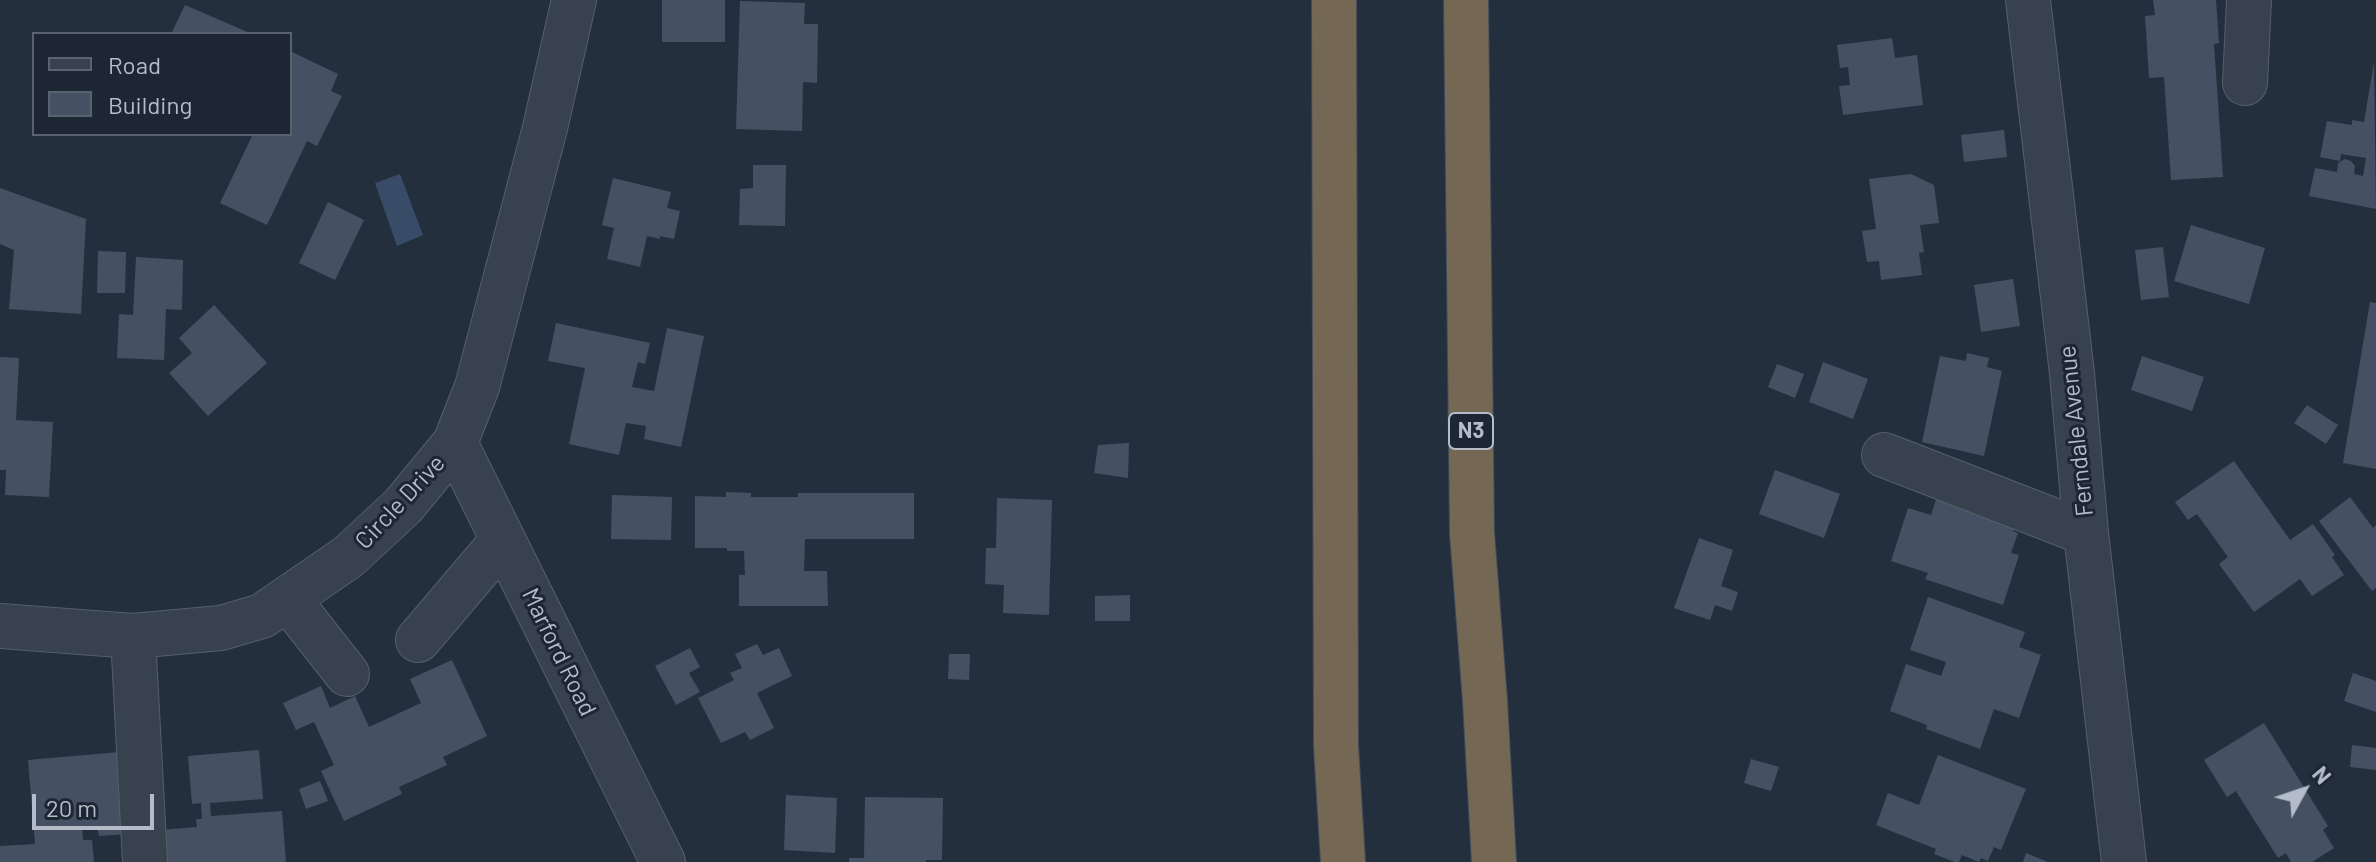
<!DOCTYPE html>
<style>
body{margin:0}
#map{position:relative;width:2376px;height:862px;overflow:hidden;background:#242f3e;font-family:Barlow,sans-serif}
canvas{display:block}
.legend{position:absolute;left:32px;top:32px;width:260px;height:104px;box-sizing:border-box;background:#1d2633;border:2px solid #59626f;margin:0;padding:10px 14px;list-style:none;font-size:24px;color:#b4bcc9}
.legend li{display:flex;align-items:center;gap:16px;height:40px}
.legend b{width:40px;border:2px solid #59626f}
.north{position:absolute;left:2264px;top:750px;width:80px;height:80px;-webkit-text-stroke:6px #1d2633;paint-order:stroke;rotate:50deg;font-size:22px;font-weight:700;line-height:32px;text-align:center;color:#b4bcc9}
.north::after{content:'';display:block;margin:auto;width:28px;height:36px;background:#b4bcc9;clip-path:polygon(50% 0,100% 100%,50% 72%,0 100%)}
.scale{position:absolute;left:32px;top:794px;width:122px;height:36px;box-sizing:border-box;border:4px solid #b4bcc9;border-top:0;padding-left:10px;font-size:24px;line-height:28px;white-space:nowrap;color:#b4bcc9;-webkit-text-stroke:6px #1d2633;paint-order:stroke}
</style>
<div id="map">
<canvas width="2376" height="862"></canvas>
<ul class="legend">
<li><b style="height:10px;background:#38414e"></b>Road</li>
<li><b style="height:22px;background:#455162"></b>Building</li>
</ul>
<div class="north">N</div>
<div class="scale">20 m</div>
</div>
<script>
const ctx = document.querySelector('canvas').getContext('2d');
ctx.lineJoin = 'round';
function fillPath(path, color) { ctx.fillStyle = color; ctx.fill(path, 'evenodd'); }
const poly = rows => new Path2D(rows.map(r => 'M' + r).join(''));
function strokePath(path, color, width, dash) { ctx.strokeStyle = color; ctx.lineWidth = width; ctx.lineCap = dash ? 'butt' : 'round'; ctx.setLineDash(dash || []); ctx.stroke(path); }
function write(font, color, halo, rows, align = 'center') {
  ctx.font = font + ' Barlow,sans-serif'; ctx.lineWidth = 6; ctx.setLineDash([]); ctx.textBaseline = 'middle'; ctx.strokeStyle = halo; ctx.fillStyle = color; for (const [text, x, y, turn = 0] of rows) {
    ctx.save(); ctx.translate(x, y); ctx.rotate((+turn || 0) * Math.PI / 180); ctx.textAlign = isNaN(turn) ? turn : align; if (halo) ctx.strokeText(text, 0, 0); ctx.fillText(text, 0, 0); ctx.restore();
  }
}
fillPath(poly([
 [400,174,423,235,397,246,375,183]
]), '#394c67');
fillPath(poly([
 [662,0,725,0,725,42,662,42],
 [2153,0,2216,0,2219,43,2214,44,2223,177,2171,180,2164,77,2149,78,2145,16,2155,15],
 [740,1,805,3,804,24,818,24,817,83,803,82,802,131,736,129],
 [185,5,252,34,171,34],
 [1892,38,1895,58,1917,55,1923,105,1843,115,1839,86,1850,85,1848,67,1840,68,1837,45],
 [292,52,338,74,331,91,342,96,317,146,307,141,267,225,220,203,253,134,290,134,290,57],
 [2374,62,2376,209,2309,196,2315,168,2337,172,2338,163,2345,159,2351,161,2355,166,2354,174,2363,176,2366,158,2341,154,2340,161,2320,157,2327,121,2352,125,2352,120,2364,122],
 [2004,130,2007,157,1964,162,1961,135],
 [753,165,786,165,785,226,739,225,740,189,753,188],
 [1911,174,1934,185,1939,223,1920,225,1924,252,1919,253,1922,275,1881,280,1879,261,1867,262,1862,231,1876,229,1869,179],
 [613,178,671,192,667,208,680,211,674,239,660,236,660,239,647,236,640,267,607,259,614,228,602,225],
 [0,188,86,219,81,314,9,309,14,250,0,244],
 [328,202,364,220,335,280,299,263],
 [2191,225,2265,248,2249,304,2174,281],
 [2163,247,2169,297,2141,300,2135,250],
 [98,251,126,252,125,293,97,293],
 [136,257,183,260,182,310,166,309,164,360,117,358,119,314,133,315],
 [2013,279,2020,326,1981,332,1974,285],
 [2370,302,2376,303,2376,469,2343,463],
 [214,305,267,363,208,416,169,373,192,353,179,338],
 [556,323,650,343,645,364,638,362,632,387,654,391,667,328,704,336,681,447,644,439,646,426,626,423,619,455,569,444,585,368,548,361],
 [1967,353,1989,358,1987,367,2002,371,1984,456,1922,442,1940,356,1966,361],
 [2142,356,2204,377,2192,411,2131,390],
 [0,357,19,358,16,420,53,422,49,497,5,495,6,470,0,470],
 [1823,362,1868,379,1853,419,1809,402],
 [1777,364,1804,374,1795,398,1768,387],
 [2307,405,2338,425,2326,444,2294,423],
 [1129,443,1128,478,1094,473,1098,445],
 [2234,461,2290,540,2313,524,2335,555,2332,557,2344,575,2312,596,2300,579,2254,612,2219,564,2228,557,2197,514,2188,520,2175,502],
 [1775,470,1840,494,1824,538,1759,514],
 [1940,487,2018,513,2013,531,2018,533,2011,553,2019,555,2003,605,1925,579,1928,573,1891,561,1908,508,1931,515],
 [726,492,751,493,751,497,798,497,798,493,914,493,914,539,805,539,804,571,827,571,828,606,739,606,739,575,745,575,744,551,727,551,727,548,695,548,695,496,726,497],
 [612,495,672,497,671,540,611,539],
 [2350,497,2373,528,2376,525,2376,588,2372,591,2319,521],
 [997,498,1052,500,1049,615,1003,613,1004,585,985,584,986,548,996,548],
 [1699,538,1733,550,1721,586,1738,592,1732,611,1715,605,1710,620,1674,608],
 [1130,595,1130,621,1095,621,1095,596],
 [1928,597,2025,632,2019,647,2041,655,2019,718,1994,709,1980,749,1926,729,1927,725,1890,711,1906,664,1941,676,1946,662,1910,650],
 [757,644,763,655,779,648,792,676,757,693,774,728,750,740,745,732,721,743,698,698,734,680,730,673,742,668,735,654],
 [690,648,700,667,689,673,700,692,676,705,655,666],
 [949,654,970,654,969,680,948,679],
 [452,660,487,736,443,757,447,765,399,787,402,794,344,821,321,771,334,765,314,722,296,730,283,703,321,686,330,708,355,696,369,727,421,703,410,679],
 [2353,673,2376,681,2376,712,2344,701],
 [2264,723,2328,826,2323,830,2334,848,2312,862,2291,862,2286,853,2278,858,2236,791,2227,797,2204,760],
 [2352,745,2376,748,2376,770,2350,767],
 [259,750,263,799,210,803,211,816,282,811,286,862,151,862,148,831,197,827,196,819,202,819,201,803,192,804,188,756],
 [120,752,127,834,99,836,97,826,82,827,83,840,92,840,94,862,0,862,0,846,35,844,28,760],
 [1938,755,2026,789,2001,850,1994,847,1988,861,1981,858,1979,862,1962,855,1959,862,1955,862,1934,854,1936,849,1876,825,1888,793,1919,805],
 [1751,759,1779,767,1771,791,1744,783],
 [320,781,328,801,306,809,299,789],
 [786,795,837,798,835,853,784,850],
 [865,797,943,798,942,860,926,860,926,862,849,862,849,858,864,858],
 [2026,853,2048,862,2023,862]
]), '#455162');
const minor = poly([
 [2028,0,2072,373,2086,533,2124,862],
 [2245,83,2249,0],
 [455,443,663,862],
 [1884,455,2086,533],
 [288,599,347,674],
 [0,626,133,636,221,628,262,616,348,557,403,506,455,443,477,387,545,128,574,0],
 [133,636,145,862],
 [418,640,503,540]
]);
const highway = poly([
 [1334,0,1336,746,1343,862],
 [1466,0,1472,533,1485,701,1494,862]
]);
strokePath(minor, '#565f6c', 46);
strokePath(highway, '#434c59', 46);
strokePath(minor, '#38414e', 44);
strokePath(highway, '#746855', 44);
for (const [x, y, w] of [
 [1471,431,44]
]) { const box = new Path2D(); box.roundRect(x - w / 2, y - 18, w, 36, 6); ctx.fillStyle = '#1d2633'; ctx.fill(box); strokePath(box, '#b4bcc9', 2); }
write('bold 22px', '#b4bcc9', null, [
 ["N3",1471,431]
]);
write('24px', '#b4bcc9', '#1d2633', [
 ["Ferndale Avenue",2076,431,-96],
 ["Circle Drive",400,502,-47],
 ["Marford Road",559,652,64]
]);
</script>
